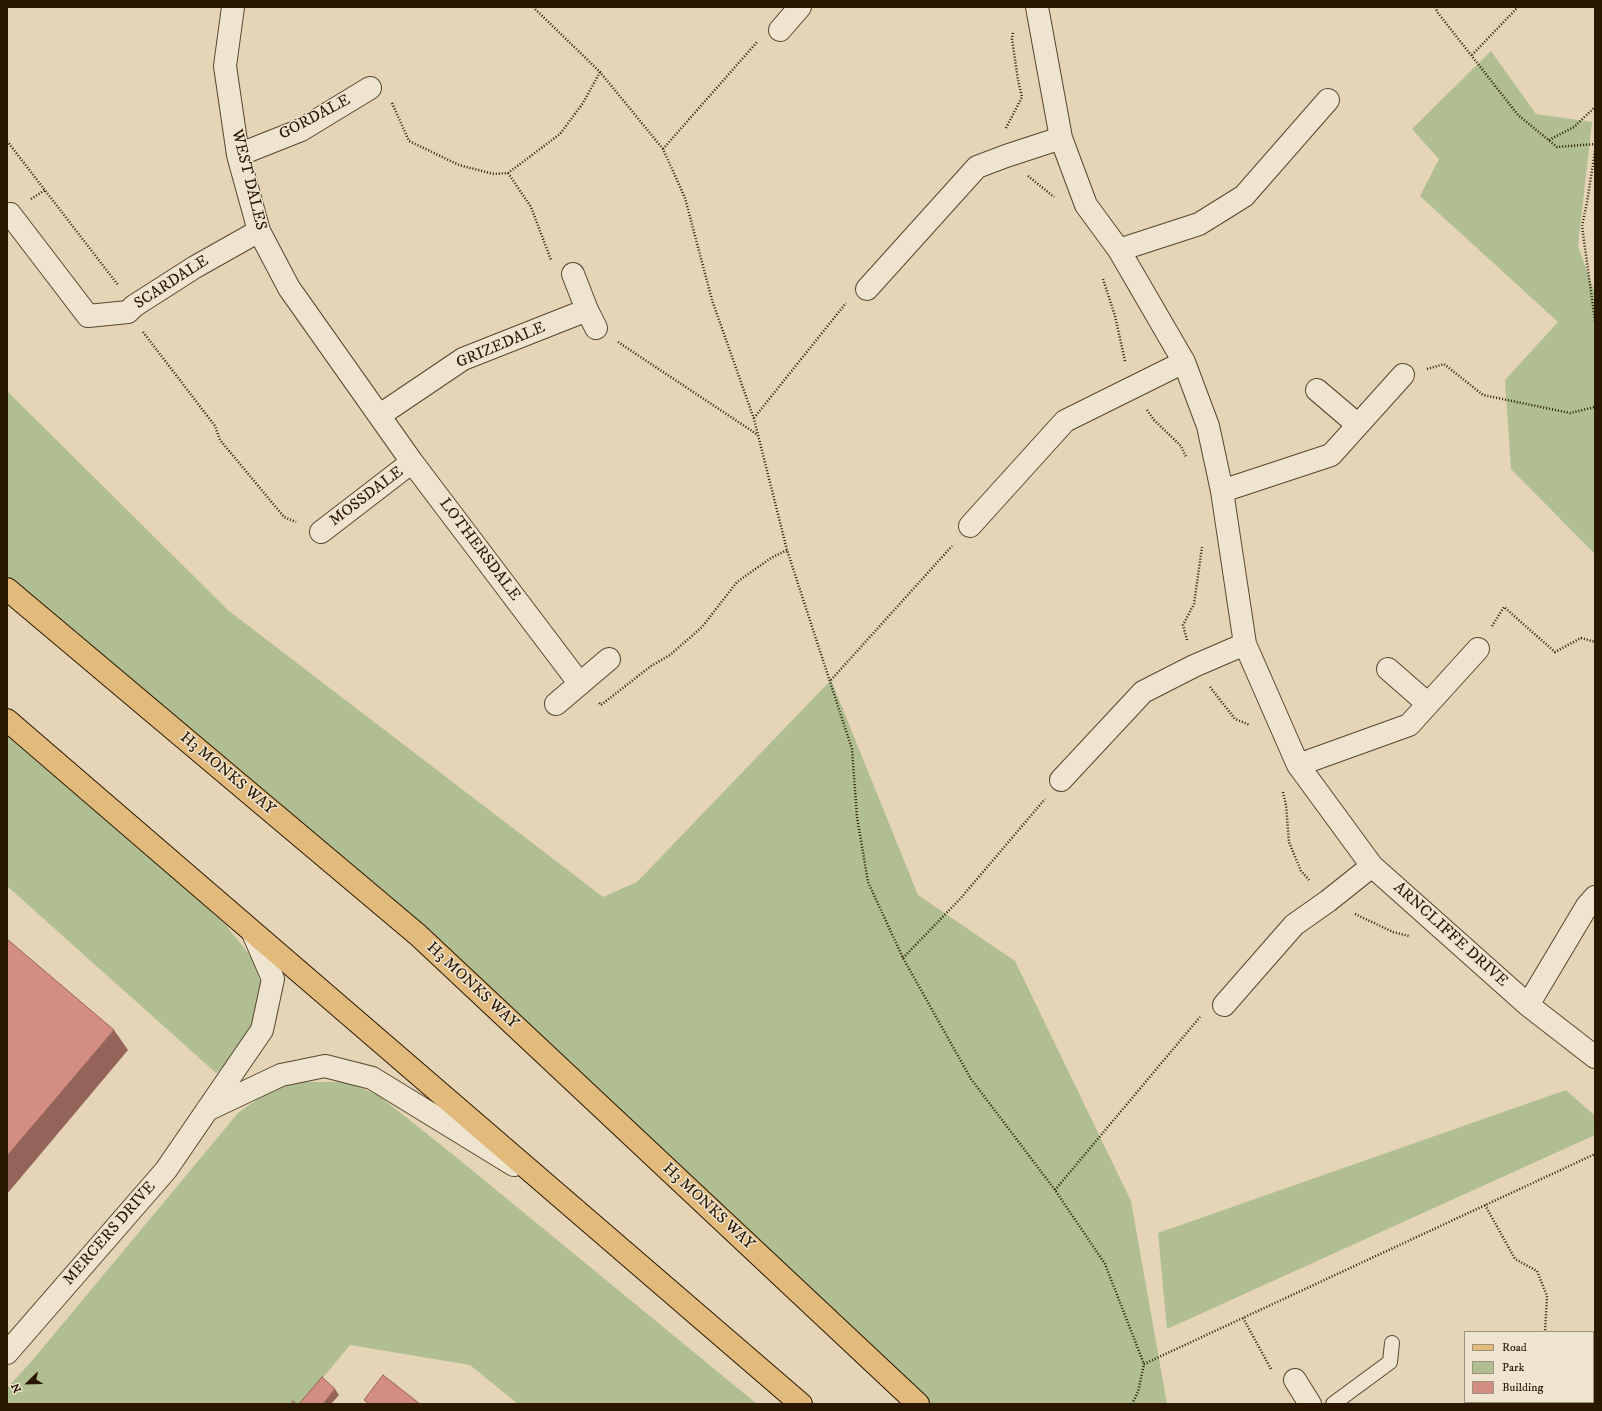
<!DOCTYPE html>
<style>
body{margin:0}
#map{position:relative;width:1602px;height:1411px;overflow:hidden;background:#e5d5b6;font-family:"IM FELL DW Pica",serif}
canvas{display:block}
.frame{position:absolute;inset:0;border:8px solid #291700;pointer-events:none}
.legend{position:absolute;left:1464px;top:1331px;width:130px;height:72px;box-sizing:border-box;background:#eee4d0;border:1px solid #9f927d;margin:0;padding:5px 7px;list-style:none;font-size:12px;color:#291700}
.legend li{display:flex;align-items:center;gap:8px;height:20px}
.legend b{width:20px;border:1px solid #9f927d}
.north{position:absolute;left:8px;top:1363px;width:40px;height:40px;-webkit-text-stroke:3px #eee4d0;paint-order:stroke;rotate:247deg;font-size:11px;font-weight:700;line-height:16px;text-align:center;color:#291700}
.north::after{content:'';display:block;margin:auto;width:14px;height:18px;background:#291700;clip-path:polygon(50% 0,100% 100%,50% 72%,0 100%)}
</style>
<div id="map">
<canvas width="1602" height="1411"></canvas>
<div class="frame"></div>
<ul class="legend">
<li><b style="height:5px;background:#e2ba7b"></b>Road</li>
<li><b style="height:11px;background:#b0be91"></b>Park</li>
<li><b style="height:11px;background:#d48d81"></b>Building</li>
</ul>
<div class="north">N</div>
</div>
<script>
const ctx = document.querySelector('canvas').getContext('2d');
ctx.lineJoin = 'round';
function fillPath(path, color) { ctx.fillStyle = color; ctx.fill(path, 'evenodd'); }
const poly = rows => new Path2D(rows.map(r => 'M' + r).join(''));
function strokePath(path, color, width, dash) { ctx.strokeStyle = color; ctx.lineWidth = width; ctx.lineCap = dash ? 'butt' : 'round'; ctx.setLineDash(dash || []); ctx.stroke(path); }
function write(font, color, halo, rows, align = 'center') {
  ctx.font = font + ' "IM FELL DW Pica",serif'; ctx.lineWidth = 3; ctx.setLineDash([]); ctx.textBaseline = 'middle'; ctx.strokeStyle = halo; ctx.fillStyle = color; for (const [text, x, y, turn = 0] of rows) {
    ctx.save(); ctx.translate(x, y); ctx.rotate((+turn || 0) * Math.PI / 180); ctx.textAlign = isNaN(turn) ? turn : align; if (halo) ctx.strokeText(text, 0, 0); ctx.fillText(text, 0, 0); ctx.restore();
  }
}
fillPath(poly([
 [1491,51,1536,114,1592,122,1578,246,1595,293,1595,554,1511,469,1505,380,1558,322,1420,196,1439,159,1412,129],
 [7,391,229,611,603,897,637,882,831,680,918,895,1015,961,1131,1201,1167,1404,918,1404,418,935,7,589],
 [7,727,224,923,253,959,261,985,259,1018,249,1044,216,1073,7,886],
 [301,1082,346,1082,378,1095,456,1157,757,1404,518,1404,470,1365,350,1345,301,1404,7,1404,7,1388,31,1362,238,1113,269,1091],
 [1566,1090,1595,1116,1595,1135,1167,1329,1158,1233]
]), '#b0be91');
const service = poly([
 [1333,1404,1390,1362,1392,1343]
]);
const minor = poly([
 [233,7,225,66,238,155,259,231,289,288,412,462,580,684],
 [1037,7,1061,138,1086,205,1119,250,1184,362,1208,426,1222,491,1245,644,1298,765,1372,866,1528,1005,1595,1057],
 [780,30,800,7],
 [238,155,301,130,370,88],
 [10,214,88,316,128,312,134,306,195,267,259,231],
 [1119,250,1199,224,1244,196,1328,100],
 [573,274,587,310],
 [867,289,977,167,1006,156,1061,138],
 [1317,390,1358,425],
 [380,415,463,359,587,310,596,328],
 [1222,491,1331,455,1403,375],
 [970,526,1065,421,1184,362],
 [321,532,412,462],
 [1388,669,1428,704],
 [556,704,609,659],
 [1298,765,1409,725,1478,649],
 [1061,780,1143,692,1194,666,1245,644],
 [1224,1005,1294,925,1328,901,1372,866],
 [1528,1005,1587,906,1595,897],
 [1295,1380,1310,1404],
 [1593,1380,1595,1380]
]);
const tertiary = poly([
 [207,1110,281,1075,325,1066,372,1078,514,1165],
 [7,1353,166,1170,262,1030,273,979,253,933]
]);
const primary = poly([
 [7,589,418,935,918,1404],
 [7,720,801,1404]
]);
strokePath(service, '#58462e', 16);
strokePath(minor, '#58462e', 24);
strokePath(tertiary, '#58462e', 24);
strokePath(primary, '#291700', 24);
strokePath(poly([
 [533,7,600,72,663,149,685,198,712,300,754,419,787,550,852,749,857,817,868,882,903,958,971,1079,1055,1190,1105,1264,1144,1364],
 [1435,7,1438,13,1518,115,1557,147,1595,144],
 [1472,55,1518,7],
 [392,103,409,141,459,165,494,174,508,173,560,134,583,103,600,72],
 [1006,128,1022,97,1018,80,1012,39,1013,32],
 [1549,140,1574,127,1595,107],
 [7,141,118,285],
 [663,149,757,42],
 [1595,151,1587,202,1582,226,1595,321],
 [508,173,531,207,551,260],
 [1028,176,1054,197],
 [31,199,45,190],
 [1103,279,1115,316,1125,361],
 [143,332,215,426,220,440,284,517,296,522],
 [618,342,758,435],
 [1427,369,1444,364,1483,395,1570,413,1595,407],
 [1147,410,1154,420,1181,446,1186,457],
 [754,418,846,303],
 [1492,626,1504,607,1555,652,1581,638,1595,642],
 [1187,640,1183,625,1194,604,1202,547],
 [831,680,952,546],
 [1210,687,1235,719,1250,725],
 [599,703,601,705,651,666,670,655,702,627,737,582,771,558,787,550],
 [1283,792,1286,805,1289,842,1301,871,1310,881],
 [1355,914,1393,932,1409,936],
 [903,958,960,899,1045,799],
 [1055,1190,1200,1017],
 [1485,1205,1515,1259,1537,1271,1547,1296,1545,1332],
 [1243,1318,1271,1369],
 [1132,1404,1138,1392,1144,1364,1595,1154]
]), '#291700', 2.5, [1, 2]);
strokePath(service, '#eee4d0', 14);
strokePath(minor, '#eee4d0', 22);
strokePath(tertiary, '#eee4d0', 22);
strokePath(primary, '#e2ba7b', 22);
fillPath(poly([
 [114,1030,128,1050,7,1194,7,1156],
 [335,1389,339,1395,331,1404,323,1404]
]), '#94635a');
const building = poly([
 [7,939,114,1030,7,1156,7,939],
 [383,1375,420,1404,369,1404,364,1400,383,1375],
 [322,1377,335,1389,323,1404,299,1404,322,1377],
 [293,1401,296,1404,291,1404,293,1401]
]);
fillPath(building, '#d48d81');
strokePath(building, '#94635a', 1);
write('16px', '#291700', '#eee4d0', [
 ["GORDALE",315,118,-28],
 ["WEST DALES",248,180,76],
 ["SCARDALE",172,283,-33],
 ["GRIZEDALE",501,346,-23],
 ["MOSSDALE",367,497,-37],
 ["LOTHERSDALE",479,550,53],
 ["H3 MONKS WAY",227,774,40],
 ["ARNCLIFFE DRIVE",1450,935,42],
 ["H3 MONKS WAY",472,986,43],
 ["H3 MONKS WAY",708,1207,43],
 ["MERCERS DRIVE",110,1234,-49]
]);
</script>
